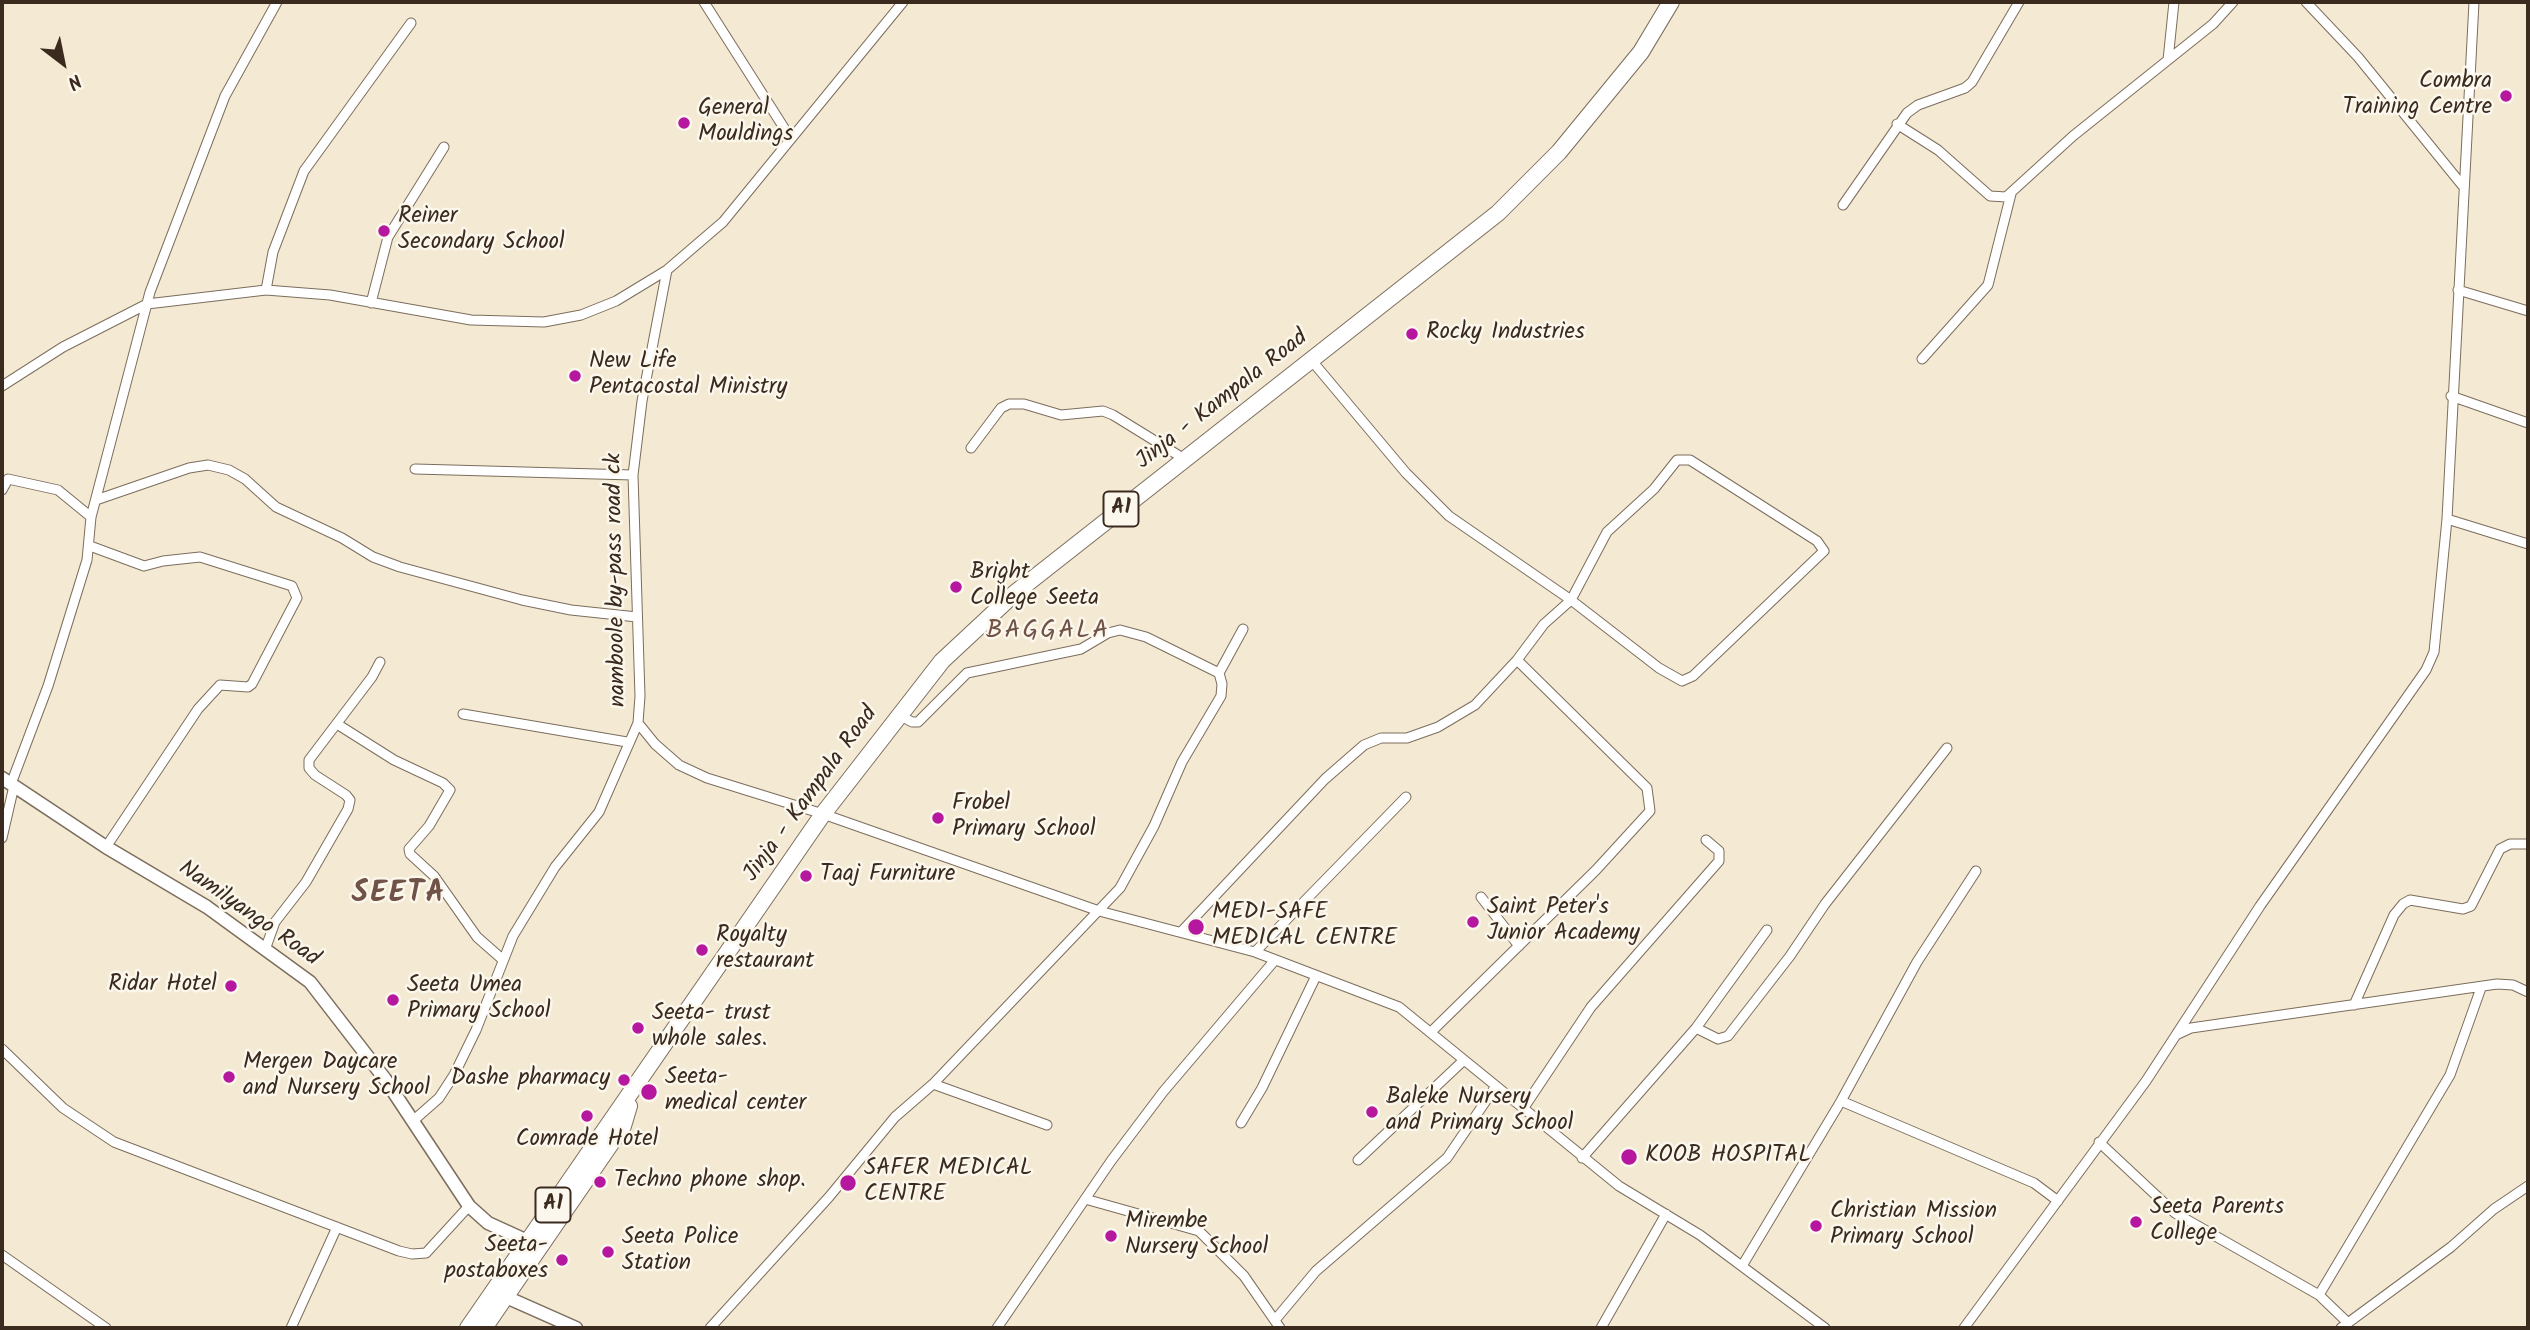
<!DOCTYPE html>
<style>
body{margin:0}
#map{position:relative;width:2530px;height:1330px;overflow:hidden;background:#f4e9d2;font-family:Kalam,sans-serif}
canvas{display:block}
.frame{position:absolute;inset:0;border:4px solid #3b2a1e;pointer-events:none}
.north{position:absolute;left:28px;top:28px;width:70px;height:70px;-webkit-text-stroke:5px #fbf7ec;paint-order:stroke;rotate:148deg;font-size:19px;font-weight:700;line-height:28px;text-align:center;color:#3b2a1e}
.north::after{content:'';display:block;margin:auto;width:24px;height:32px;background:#3b2a1e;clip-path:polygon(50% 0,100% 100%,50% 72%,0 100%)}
</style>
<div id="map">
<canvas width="2530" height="1330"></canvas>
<div class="frame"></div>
<div class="north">N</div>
</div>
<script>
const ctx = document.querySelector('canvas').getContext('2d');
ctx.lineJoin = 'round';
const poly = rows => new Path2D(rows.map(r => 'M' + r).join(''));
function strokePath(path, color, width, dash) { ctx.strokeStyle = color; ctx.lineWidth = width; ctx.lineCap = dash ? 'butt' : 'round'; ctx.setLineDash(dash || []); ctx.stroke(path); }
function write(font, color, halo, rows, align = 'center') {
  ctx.font = font + ' Kalam,sans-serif'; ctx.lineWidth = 5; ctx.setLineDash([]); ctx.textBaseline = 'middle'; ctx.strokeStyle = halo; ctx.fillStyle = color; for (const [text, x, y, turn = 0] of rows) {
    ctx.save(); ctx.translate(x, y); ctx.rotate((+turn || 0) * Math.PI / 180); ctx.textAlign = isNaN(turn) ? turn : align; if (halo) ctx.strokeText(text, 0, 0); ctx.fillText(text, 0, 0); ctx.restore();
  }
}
const street = poly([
 [704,2,791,139],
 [2306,2,2358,57,2462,185],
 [2168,60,2174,2],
 [1897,124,1938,150,1990,196,2006,197,2073,136,2213,24,2233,2],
 [1843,205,1907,113,1918,105,1965,88,1972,82,2019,2],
 [667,270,642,401,633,475,640,696,638,723,655,744,679,765,707,778,823,814,1099,911,1255,952,1399,1007,1619,1186,1700,1235,1825,1328],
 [266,290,273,252,304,171,411,23],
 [2458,290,2528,311],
 [371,303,388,237,444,147],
 [1922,359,1988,285,2011,194],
 [2,386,63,347,147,304,266,290,330,295,471,320,544,322,581,315,616,301,667,270,723,222,903,2],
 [2451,396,2528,423],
 [971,448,1001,408,1009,404,1024,404,1061,415,1103,411,1113,415,1186,460],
 [415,469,633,475],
 [2,490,8,479,58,490,91,517],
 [96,500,189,468,208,465,229,470,245,479,276,507,342,538,373,557,400,567,522,600,571,610,637,617],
 [2447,519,2528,544],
 [90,546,144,566,163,561,200,557,292,586,297,598,252,684,248,687,220,685,198,709,106,847],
 [463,714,627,742],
 [899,715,912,722,918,722,967,673,1081,649,1108,633,1120,630,1146,637,1219,673],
 [337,724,394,760,443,783,450,790,429,826,409,849,410,854,434,876,477,937,502,959],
 [11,784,48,686,87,560,91,517,150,292,225,96,277,2],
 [2,838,14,786],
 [1481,897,1519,946],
 [1181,932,1325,779,1364,745,1381,738,1407,738,1438,727,1475,705,1517,660,1544,624,1571,600,1607,532,1654,489,1677,460,1690,460,1817,541,1824,551,1693,676,1682,681,1659,668,1571,600,1449,516,1406,473,1312,361],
 [266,947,275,922,306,882,348,809,350,800,346,795,315,775,309,768,309,760,372,677,380,662],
 [1255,952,1406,797],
 [2354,1005,2394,915,2403,904,2410,900,2463,909,2471,906,2500,849,2510,844,2528,844],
 [1696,1028,1718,1039,1728,1036,1790,956,1825,904,1947,748],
 [1431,1032,1596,870,1650,811,1647,788,1517,660],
 [2176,1035,2191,1028,2497,984,2513,985,2528,992],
 [2,1049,63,1108,114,1142,399,1251,412,1254,426,1253,469,1206],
 [933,1084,1047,1125],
 [1841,1101,2034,1183,2058,1201],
 [1523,1109,1591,1007,1719,861,1719,851,1706,840],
 [414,1120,439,1098,454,1075,476,1030,513,936,555,867,599,812,638,723],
 [1241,1123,1262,1088,1316,976],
 [2099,1142,2175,1213,2319,1295,2347,1322],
 [1582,1158,1696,1028,1767,930],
 [1358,1160,1464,1060],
 [1085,1199,1199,1231,1244,1276,1280,1328],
 [2,1255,106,1328],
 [1742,1266,1841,1101,1917,962,1976,871],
 [2319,1295,2450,1075,2481,988],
 [1275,1320,1316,1271,1447,1158,1496,1086],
 [291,1328,337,1227],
 [710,1328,829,1197,895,1117,933,1084,1120,888,1154,826,1182,762,1221,696,1222,684,1219,673,1243,629],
 [997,1328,1111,1161,1163,1092,1275,960],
 [1601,1328,1666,1214],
 [1964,1328,2146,1081,2260,906,2426,670,2434,652,2447,519,2474,2],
 [2341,1328,2451,1247,2494,1209,2528,1186]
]);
const secondary = poly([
 [2,778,106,847,207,907,310,982,385,1079,469,1206,488,1223,534,1244],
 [497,1293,576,1328]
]);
const highway = poly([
 [468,1328,823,814,942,661,1015,593,1498,213,1559,152,1641,52,1671,2],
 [484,1328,623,1126,629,1106]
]);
strokePath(street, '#7c6d5d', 11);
strokePath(secondary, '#7c6d5d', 15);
strokePath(highway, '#7c6d5d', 18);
strokePath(street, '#fff', 9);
strokePath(secondary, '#fff', 12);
strokePath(highway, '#fff', 16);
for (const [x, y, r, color] of [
 [2506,96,7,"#b5179e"],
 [684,123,7,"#b5179e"],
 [384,231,7,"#b5179e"],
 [1412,334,7,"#b5179e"],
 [575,376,7,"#b5179e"],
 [956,587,7,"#b5179e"],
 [938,818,7,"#b5179e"],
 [806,876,7,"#b5179e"],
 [1473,922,7,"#b5179e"],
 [1196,927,9,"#b5179e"],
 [702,950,7,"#b5179e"],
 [231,986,7,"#b5179e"],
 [393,1000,7,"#b5179e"],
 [638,1028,7,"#b5179e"],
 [229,1077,7,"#b5179e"],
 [624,1080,7,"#b5179e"],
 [649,1092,9,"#b5179e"],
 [1372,1112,7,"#b5179e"],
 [587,1116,7,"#b5179e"],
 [1629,1157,9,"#b5179e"],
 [600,1182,7,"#b5179e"],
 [848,1183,9,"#b5179e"],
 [2136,1222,7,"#b5179e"],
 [1816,1226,7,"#b5179e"],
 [1111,1236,7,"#b5179e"],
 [608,1252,7,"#b5179e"],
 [562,1260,7,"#b5179e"]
]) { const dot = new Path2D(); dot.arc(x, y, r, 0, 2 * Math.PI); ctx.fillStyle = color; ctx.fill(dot); strokePath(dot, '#fbf7ec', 2.5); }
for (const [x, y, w] of [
 [1121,509,35],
 [553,1205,35]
]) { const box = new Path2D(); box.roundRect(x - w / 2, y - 17.5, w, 35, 5); ctx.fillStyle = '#fbf7ec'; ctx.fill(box); strokePath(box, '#3b2a1e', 2); }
write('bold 21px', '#3b2a1e', null, [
 ["A1",1121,509],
 ["A1",553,1205]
]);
write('23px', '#3b2a1e', '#fbf7ec', [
 ["Combra",2492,83,"right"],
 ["Training Centre",2492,109,"right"],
 ["General",698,110],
 ["Mouldings",698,136],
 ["Reiner",398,218],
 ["Secondary School",398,244],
 ["Rocky Industries",1426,334],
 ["New Life",589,363],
 ["Pentacostal Ministry",589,389],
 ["Bright",970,574],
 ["College Seeta",970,600],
 ["Frobel",952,805],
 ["Primary School",952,831],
 ["Taaj Furniture",820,876],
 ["Saint Peter's",1487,909],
 ["Junior Academy",1487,935],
 ["MEDI-SAFE",1212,914],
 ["MEDICAL CENTRE",1212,940],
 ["Royalty",716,937],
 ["restaurant",716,963],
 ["Ridar Hotel",217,986,"right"],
 ["Seeta Umea",407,987],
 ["Primary School",407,1013],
 ["Seeta- trust",652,1015],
 ["whole sales.",652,1041],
 ["Mergen Daycare",243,1064],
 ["and Nursery School",243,1090],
 ["Seeta-",665,1079],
 ["medical center",665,1105],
 ["Dashe pharmacy",610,1080,"right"],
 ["Baleke Nursery",1386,1099],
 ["and Primary School",1386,1125],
 ["Comrade Hotel",587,1141,"center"],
 ["KOOB HOSPITAL",1645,1157],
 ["SAFER MEDICAL",864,1170],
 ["CENTRE",864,1196],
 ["Techno phone shop.",614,1182],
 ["Seeta Parents",2150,1209],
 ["College",2150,1235],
 ["Christian Mission",1830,1213],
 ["Primary School",1830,1239],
 ["Mirembe",1125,1223],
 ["Nursery School",1125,1249],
 ["Seeta Police",622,1239],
 ["Station",622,1265],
 ["Seeta-",548,1247,"right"],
 ["postaboxes",548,1273,"right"]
], 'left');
write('23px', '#3b2a1e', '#fbf7ec', [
 ["Jinja - Kampala Road",1223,401,-38],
 ["namboole by-pass road ck",618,580,-91],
 ["Jinja - Kampala Road",812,795,-54],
 ["Namilyango Road",248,915,35]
]);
ctx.letterSpacing = '2px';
write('26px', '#705246', '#fbf7ec', [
 ["BAGGALA",1048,633]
]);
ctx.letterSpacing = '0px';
ctx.letterSpacing = '2px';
write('bold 30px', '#705246', '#fbf7ec', [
 ["SEETA",399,896]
]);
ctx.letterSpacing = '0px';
</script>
